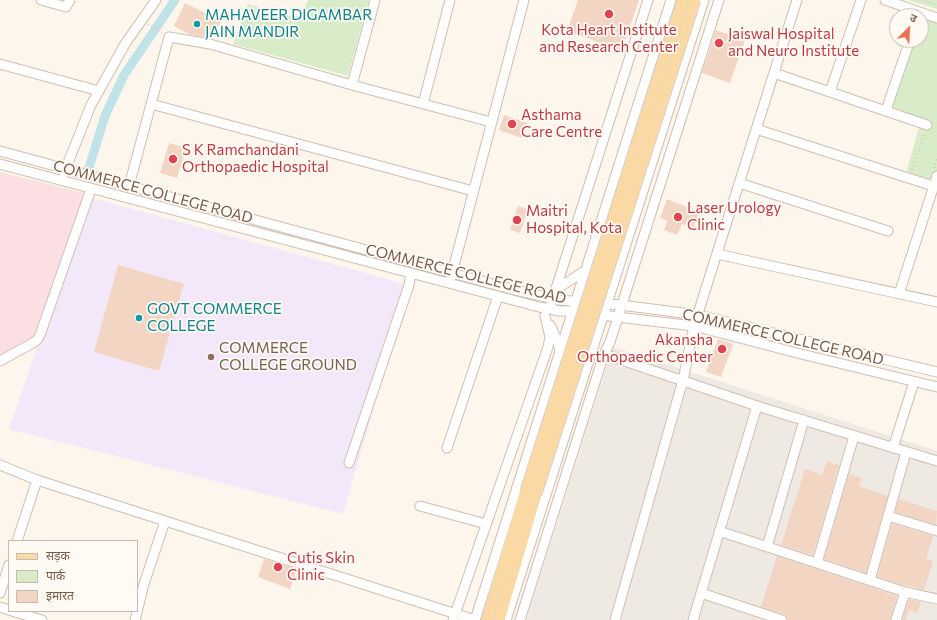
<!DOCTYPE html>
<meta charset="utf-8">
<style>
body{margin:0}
#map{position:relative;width:937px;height:620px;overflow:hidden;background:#fdf6ec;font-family:Commissioner,"Noto Sans Devanagari",sans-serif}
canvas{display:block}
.legend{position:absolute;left:8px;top:540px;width:130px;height:72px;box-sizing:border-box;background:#fffaf3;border:1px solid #cabbb1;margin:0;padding:5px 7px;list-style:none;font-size:12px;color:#7a5c4d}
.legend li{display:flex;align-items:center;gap:8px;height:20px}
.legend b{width:20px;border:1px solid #cabbb1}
.north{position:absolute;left:889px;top:8px;width:40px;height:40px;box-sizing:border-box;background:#fffaf3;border:1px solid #cabbb1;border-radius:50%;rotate:24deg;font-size:11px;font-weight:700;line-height:16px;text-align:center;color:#7a5c4d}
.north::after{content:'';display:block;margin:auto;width:14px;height:18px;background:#e76f51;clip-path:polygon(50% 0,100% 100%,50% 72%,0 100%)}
</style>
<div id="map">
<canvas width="937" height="620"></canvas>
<ul class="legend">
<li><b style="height:5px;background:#fbd9a5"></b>सड़क</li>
<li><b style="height:11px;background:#d8ecc9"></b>पार्क</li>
<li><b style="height:11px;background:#f3d5c3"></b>इमारत</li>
</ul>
<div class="north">उ</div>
</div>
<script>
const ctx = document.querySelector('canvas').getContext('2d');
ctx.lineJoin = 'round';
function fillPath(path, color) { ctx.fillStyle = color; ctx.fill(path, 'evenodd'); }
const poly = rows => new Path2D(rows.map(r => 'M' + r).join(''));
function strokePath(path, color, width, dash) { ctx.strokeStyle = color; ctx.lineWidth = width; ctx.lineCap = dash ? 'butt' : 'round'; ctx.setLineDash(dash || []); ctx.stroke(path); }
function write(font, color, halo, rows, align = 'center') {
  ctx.font = font + ' Commissioner,sans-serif'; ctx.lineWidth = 3.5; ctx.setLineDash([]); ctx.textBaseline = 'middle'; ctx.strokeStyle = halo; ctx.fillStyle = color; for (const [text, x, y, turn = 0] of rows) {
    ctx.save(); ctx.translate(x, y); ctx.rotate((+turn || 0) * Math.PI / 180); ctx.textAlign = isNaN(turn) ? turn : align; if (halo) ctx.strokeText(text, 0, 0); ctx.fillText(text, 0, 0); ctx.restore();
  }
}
fillPath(poly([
 [613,347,937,451,937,620,526,620]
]), '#efe9e4');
fillPath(poly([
 [89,197,409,285,343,514,9,429]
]), '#f3e8fa');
fillPath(poly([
 [0,172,84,193,32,342,0,358]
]), '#fbdfe3');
fillPath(poly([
 [308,0,369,0,348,76,233,44,248,4,300,19],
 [908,0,937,0,937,9],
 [921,16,937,20,937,175,935,183,905,177,921,120,889,108,912,40,921,40]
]), '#d8ecc9');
strokePath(poly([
 [87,174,105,116,124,75,175,0]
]), '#bfe3e8', 9);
fillPath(poly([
 [578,0,639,0,622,50,567,31],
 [185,3,221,21,212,38,191,35,174,26],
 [716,30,745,40,730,83,702,73],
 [504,115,527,123,522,138,499,130],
 [169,143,186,148,177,178,160,173],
 [667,199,699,212,693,228,682,224,677,235,664,230,667,221,660,218],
 [518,206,528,209,520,233,510,230],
 [118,265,184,284,159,371,94,352],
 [718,339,733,344,721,377,706,372],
 [827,461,839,465,813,555,781,545,805,469,822,475],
 [849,474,862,478,859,486,888,496,866,573,824,559],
 [899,499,937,511,936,525,895,512],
 [892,524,933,536,926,559,933,561,924,590,907,586,877,577],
 [777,556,897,596,890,620,788,620,787,616,784,614,761,607],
 [264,559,297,569,290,589,258,577],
 [909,599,921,602,917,613,909,610,906,620,902,620]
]), '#f3d5c3');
const minor = poly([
 [41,0,66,7,70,0],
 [885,0,937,18],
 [0,64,99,91],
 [774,73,927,125],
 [352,85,375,0],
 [830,92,861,0],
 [151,104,473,191],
 [423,104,450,0],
 [886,110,910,40],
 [756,129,933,186],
 [0,151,511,289,559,300,621,305,698,315,937,372],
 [0,164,539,307,560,311,573,311,617,317,694,326,797,353,937,387],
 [64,173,91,105,125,44,156,0],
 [739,183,888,231],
 [129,186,169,37,210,44,352,85,491,122],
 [717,254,937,302],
 [451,277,524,0],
 [555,290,586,270],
 [899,294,937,176],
 [551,304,648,0],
 [550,325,557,340,560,351],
 [604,354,757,406,937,461],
 [0,361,31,344,37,340,40,335,91,189],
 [447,448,498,296],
 [893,448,914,382],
 [349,463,409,285,411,273],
 [0,465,37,480,475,620],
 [420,506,486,524],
 [888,516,937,531],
 [719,531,905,592],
 [17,541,37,480],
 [767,547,804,420],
 [817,563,854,436],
 [870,580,906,452],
 [0,593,9,565],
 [701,593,782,620],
 [0,607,9,610],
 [12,611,42,620],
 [135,620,144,584,165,521],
 [453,620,548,347,550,337,545,316],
 [475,620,671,0],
 [506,620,704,0],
 [520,620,604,354,610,342,719,0],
 [615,620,683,380,694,326,797,0],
 [693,620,757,406],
 [896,620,905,592,937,599]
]);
const major = poly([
 [487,620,526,491],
 [499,620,536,494]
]);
strokePath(minor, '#d1beb0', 11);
strokePath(major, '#dad1cd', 13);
strokePath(poly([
 [922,0,937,5],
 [148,24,162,33],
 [921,27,923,22],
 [934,168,937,158],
 [912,170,924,134]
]), '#d9b8a5', 1.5, [1, 3]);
strokePath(minor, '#fff', 9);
strokePath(major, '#fbd9a5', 11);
const majorBridge = poly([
 [526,491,683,0],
 [536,494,695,0]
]);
strokePath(majorBridge, '#dad1cd', 13, []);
strokePath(majorBridge, '#fbd9a5', 11);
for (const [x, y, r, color] of [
 [609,14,5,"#e0444e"],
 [197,24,4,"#0f9aa8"],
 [719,43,5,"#e0444e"],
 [512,124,5,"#e0444e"],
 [173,159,5,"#e0444e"],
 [678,217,5,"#e0444e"],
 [517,220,5,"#e0444e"],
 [139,318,4,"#0f9aa8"],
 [722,349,5,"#e0444e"],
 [211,357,4,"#8d6e63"],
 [278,567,5,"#e0444e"]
]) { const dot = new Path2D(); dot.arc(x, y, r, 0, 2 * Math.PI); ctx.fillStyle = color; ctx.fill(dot); strokePath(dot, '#fffaf3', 1.5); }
write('15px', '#0d838f', '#fffaf3', [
 ["MAHAVEER DIGAMBAR",205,15],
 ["JAIN MANDIR",205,32],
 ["GOVT COMMERCE",147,309],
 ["COLLEGE",147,326]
], 'left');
write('15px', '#be3a42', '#fffaf3', [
 ["Kota Heart Institute",609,30,"center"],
 ["and Research Center",609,47,"center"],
 ["Jaiswal Hospital",728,34],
 ["and Neuro Institute",728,51],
 ["Asthama",521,115],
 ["Care Centre",521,132],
 ["S K Ramchandani",182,150],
 ["Orthopaedic Hospital",182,167],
 ["Laser Urology",687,208],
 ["Clinic",687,225],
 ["Maitri",526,211],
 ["Hospital, Kota",526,228],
 ["Akansha",713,340,"right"],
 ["Orthopaedic Center",713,357,"right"],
 ["Cutis Skin",287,558],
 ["Clinic",287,575]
], 'left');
write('15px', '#7a5c4d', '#fffaf3', [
 ["COMMERCE COLLEGE ROAD",153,192,15],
 ["COMMERCE COLLEGE ROAD",466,274,14],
 ["COMMERCE COLLEGE ROAD",783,337,13]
]);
write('15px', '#785e54', '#fffaf3', [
 ["COMMERCE",219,348],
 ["COLLEGE GROUND",219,365]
], 'left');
</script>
